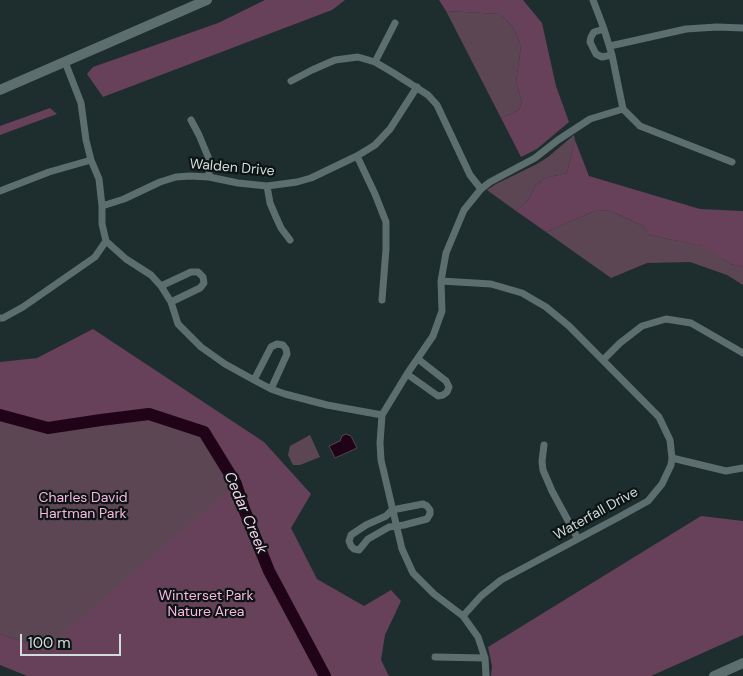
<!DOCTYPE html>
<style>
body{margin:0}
#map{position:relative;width:743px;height:676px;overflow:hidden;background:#1e2d2e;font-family:"DM Sans",sans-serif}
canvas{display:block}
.scale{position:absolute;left:20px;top:634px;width:101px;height:22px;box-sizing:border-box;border:2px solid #d2dcdc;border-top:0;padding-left:6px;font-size:15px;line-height:18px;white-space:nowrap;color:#d2dcdc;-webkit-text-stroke:4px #0d1414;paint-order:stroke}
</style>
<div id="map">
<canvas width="743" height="676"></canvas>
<div class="scale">100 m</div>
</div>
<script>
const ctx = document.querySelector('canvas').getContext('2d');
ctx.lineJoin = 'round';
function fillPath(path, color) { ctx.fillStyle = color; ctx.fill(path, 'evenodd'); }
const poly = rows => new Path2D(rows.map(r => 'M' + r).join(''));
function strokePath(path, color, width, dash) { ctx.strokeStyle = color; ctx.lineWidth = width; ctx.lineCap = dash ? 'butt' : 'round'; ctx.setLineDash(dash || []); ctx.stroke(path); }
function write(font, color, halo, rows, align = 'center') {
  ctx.font = font + ' "DM Sans",sans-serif'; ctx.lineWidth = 4.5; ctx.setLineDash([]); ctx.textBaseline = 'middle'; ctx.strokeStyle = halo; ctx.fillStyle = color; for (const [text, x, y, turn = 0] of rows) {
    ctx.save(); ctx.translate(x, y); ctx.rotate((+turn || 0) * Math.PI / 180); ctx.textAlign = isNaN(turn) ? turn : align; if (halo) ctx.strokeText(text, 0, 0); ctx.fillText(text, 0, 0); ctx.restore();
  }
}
fillPath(poly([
 [446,11,500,14,513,27,521,46,516,83,522,101,519,110,501,118],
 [574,135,575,140,567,173,545,178,535,186,529,199,516,211,487,190,496,184,537,164,548,157],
 [597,210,611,211,643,226,649,235,703,246,730,264,743,267,743,285,727,275,690,262,647,263,611,278,546,232],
 [149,414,204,432,236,484,258,551,325,676,100,676,46,649,0,634,0,417,48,428,101,420],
 [310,435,320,457,300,465,293,465,288,455,290,446]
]), '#5d4654');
fillPath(poly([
 [265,0,345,0,332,10,103,97,87,74,93,67,218,23],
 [439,0,523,0,542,23,556,86,569,122,537,149,521,157,501,118,519,110,522,101,516,83,521,46,513,27,500,14,446,11],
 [50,108,57,114,0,135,0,126],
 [575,140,589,176,700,209,743,211,743,267,730,264,702,246,649,235,643,226,611,211,597,210,546,232,516,211,529,199,535,186,545,178,567,173],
 [93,329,264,442,311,494,291,528,317,579,364,606,391,590,401,601,385,635,381,660,389,676,329,676,271,570,246,507,238,482,208,432,202,428,151,410,143,409,52,424,43,423,0,411,0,362,37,358],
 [234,485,256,552,322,676,27,676,0,665,0,634,46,649],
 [701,516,743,521,743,635,651,676,491,676,492,666,488,647]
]), '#664159');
const water = poly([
 [346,434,351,436,357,448,335,458,329,446,340,441,342,436,346,434]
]);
fillPath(water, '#210318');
strokePath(water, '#564453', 1);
strokePath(poly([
 [0,415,48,428,101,420,149,414,204,432,236,484,244,509,269,571,325,676]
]), '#210318', 12);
strokePath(poly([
 [593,0,604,29,612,55,623,109,640,126,732,162],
 [604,29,594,32,591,37,590,42,596,54,602,57,612,55],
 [610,46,686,29,717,27,743,28],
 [65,62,81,103,86,140,91,160,99,179,102,206,102,224,106,241,126,259,151,275,161,286,171,302,178,324,201,347,225,364,254,380,271,389,285,394,327,405,382,415],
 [375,62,395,23],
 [291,81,312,70,335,60,358,57,375,62,392,72,428,95,437,105,470,175,481,189],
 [191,120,199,135,209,159,209,177],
 [357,156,375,194,386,222,386,249,382,300],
 [267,186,270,203,276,217,281,228,290,240],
 [0,191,49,172,91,160],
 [102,206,124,199,160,182,176,177,190,176,209,177,238,183,267,186,297,182,311,178,357,156,375,145,390,129,417,87],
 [441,281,491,284,522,293,546,307,569,326,659,417,670,440,672,458,671,465,662,484,648,501,619,517,501,580,481,596,463,616],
 [161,286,191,272,198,272,203,277,204,283,200,288,171,302],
 [0,318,3,318,23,307,95,257,106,241],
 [603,360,620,343,642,326,666,319,691,323,743,353],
 [407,374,438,396,443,395,447,392,449,387,446,381,418,359],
 [254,380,271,347,277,344,283,345,286,349,287,354,271,389],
 [544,445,542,461,543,470,552,491,578,539],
 [672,458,726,471,743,468],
 [423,504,427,506,430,510,430,514,427,519,404,525,389,527,368,539,359,550,354,549,351,546,349,541,351,535,366,525,386,516,392,510,423,504],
 [435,657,485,658],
 [486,676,485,658,478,637,463,616,434,594,413,573,402,549,381,460,380,443,382,415,407,374,433,336,442,311,441,281,446,253,464,210,481,189,490,182,535,158,558,140,590,119,623,109]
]), '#5d6e6f', 7);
strokePath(poly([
 [0,90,207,0],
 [714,676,743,663]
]), '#5d6e6f', 10);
write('14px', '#d2dcdc', '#0d1414', [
 ["Walden Drive",232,168,5],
 ["Waterfall Drive",596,514,-29]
]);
write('14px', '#f9b7e1', '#0d1414', [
 ["Charles David",83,498],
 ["Hartman Park",83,514],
 ["Winterset Park",206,596],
 ["Nature Area",206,612]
]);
write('italic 15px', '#fbd2ec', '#0d1414', [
 ["Cedar Creek",245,513,67]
]);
</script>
